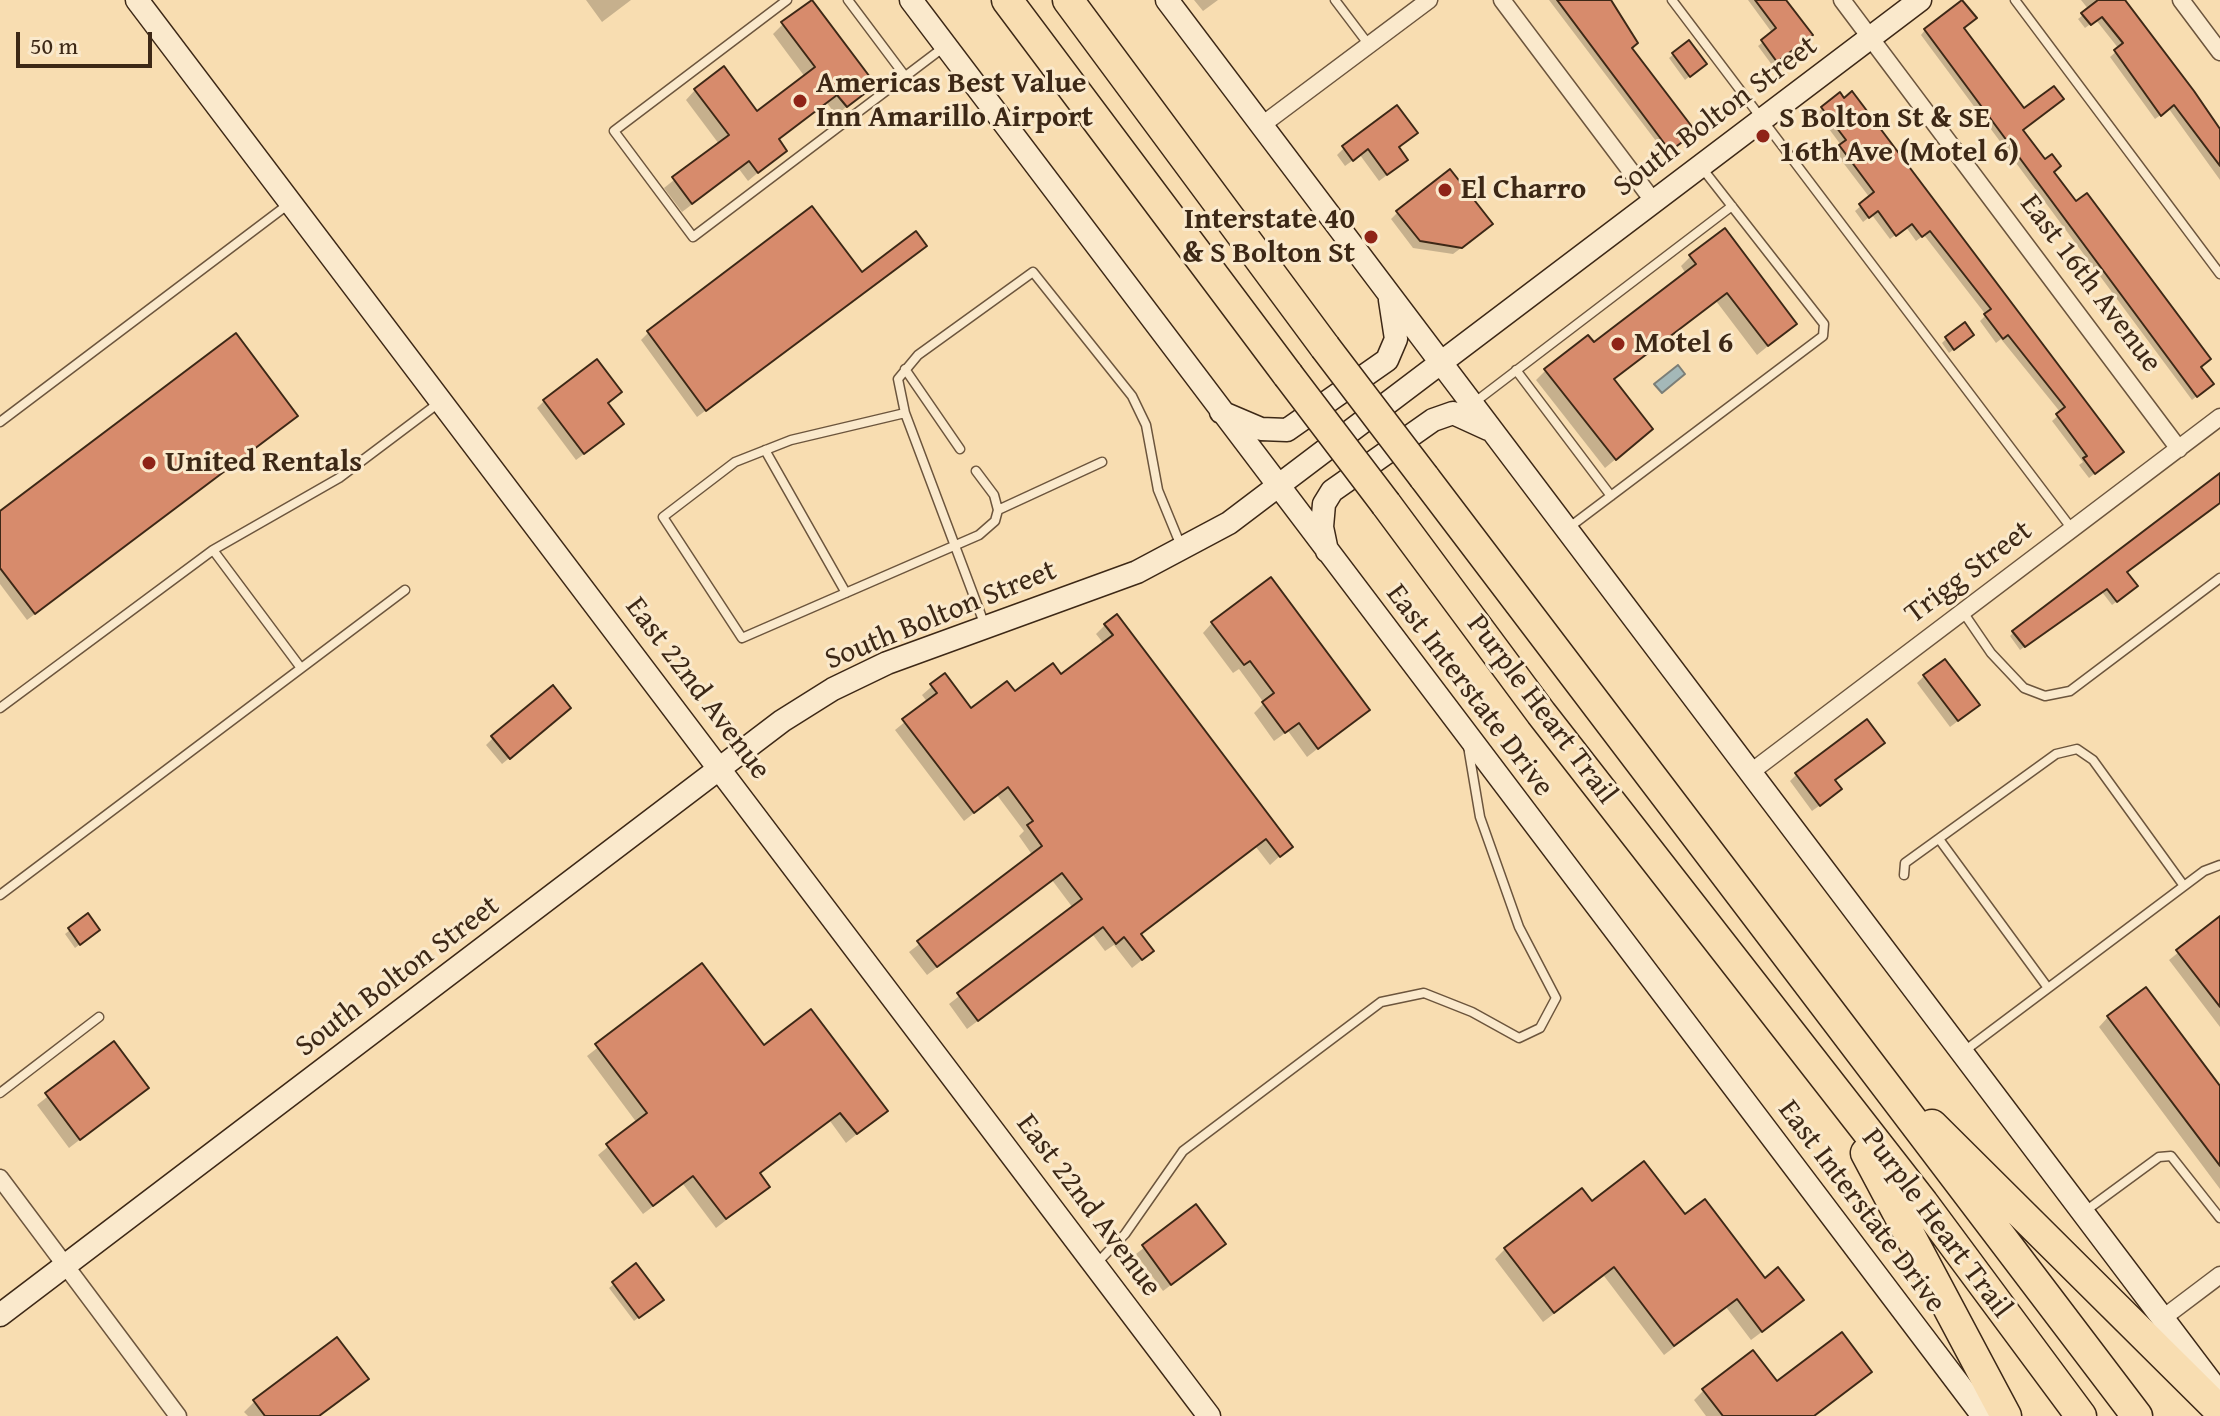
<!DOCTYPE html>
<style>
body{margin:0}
#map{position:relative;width:2220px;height:1416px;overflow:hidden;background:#f8ddb1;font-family:"Gentium Book Plus",serif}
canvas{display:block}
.scale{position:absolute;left:16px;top:32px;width:136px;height:36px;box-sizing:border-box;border:4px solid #3d2816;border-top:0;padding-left:10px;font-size:24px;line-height:28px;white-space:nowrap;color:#3d2816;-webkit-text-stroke:6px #fae9cc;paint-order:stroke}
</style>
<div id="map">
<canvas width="2220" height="1416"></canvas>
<div class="scale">50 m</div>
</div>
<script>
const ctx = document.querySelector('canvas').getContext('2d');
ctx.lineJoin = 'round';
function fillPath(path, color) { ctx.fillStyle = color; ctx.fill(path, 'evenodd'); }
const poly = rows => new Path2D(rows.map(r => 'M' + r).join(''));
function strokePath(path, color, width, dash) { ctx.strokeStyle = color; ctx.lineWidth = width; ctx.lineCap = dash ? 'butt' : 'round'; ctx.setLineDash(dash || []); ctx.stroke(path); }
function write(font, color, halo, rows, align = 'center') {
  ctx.font = font + ' "Gentium Book Plus",serif'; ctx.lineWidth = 6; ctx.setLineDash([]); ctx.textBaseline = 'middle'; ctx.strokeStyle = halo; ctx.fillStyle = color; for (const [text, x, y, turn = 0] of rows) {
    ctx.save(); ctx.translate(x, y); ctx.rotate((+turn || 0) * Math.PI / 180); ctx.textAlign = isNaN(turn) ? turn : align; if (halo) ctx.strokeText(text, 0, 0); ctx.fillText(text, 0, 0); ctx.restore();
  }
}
const water = poly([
 [1678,365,1685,374,1662,393,1654,384,1678,365]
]);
fillPath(water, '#a4b8b8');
strokePath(water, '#7b7e77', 2);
fillPath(poly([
 [586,0,631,0,602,22],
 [1194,0,1218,0,1203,11],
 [1549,0,1595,0,1689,136,1665,153],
 [1748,0,1784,0,1806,39,1772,65,1758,46,1773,34],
 [2081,0,2123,0,2220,133,2220,180,2169,109,2155,119,2110,57,2119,49,2096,20,2085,28,2078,19,2089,10],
 [783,24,863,94,836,115,827,103,777,140,785,150,748,181,739,169,682,212,664,188,719,144,686,100,695,90,757,113,805,77,773,34],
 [1962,28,2021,130,2199,368,2207,388,2192,400,1921,35,1925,30],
 [1674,54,1700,68,1685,80,1669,58],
 [1839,95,2116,457,2089,478,2079,465,2083,462,2052,421,2061,413,2001,339,1996,343,1980,321,1986,315,1924,235,1916,241,1906,227,1890,239,1872,215,1863,222,1855,211,1870,198,1835,152,1841,145,1817,113],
 [1344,148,1397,148,1398,167,1379,181,1360,155,1345,166,1337,155],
 [1398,212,1484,231,1453,254,1413,248,1391,219],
 [916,253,697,417,641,340,649,332,862,275],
 [1690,257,1795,324,1757,355,1716,301,1612,380,1640,439,1605,468,1536,380,1546,370,1593,345,1686,274,1681,266],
 [1946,339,1968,339,1949,353,1942,343],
 [544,401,607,403,615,431,576,460,537,408],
 [289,423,27,620,0,584,0,513],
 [2220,476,2220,499,2125,573,2131,591,2112,605,2102,592,2020,650,2010,636,2014,632],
 [1212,623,1367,710,1307,757,1288,731,1274,741,1254,713,1264,703,1239,669,1233,673,1203,633],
 [1105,625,1290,847,1270,865,1256,847,1140,935,1142,960,1132,968,1114,945,1105,951,1093,935,967,1029,949,1004,1073,908,1052,880,927,975,909,952,1033,856,1019,836,1024,831,997,795,964,821,895,730,928,703,922,695,944,676,970,711,1060,677,1104,644,1096,634],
 [1924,676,1970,712,1950,727,1917,683],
 [562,715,502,764,486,745,493,738],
 [1797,774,1833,796,1812,811,1790,781],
 [88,916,93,934,75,948,65,934],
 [2220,919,2220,1027,2169,960],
 [702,966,763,1048,885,1111,846,1143,830,1121,758,1175,757,1196,716,1228,683,1184,643,1214,598,1155,637,1123,587,1056],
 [2108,1017,2220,1088,2220,1189,2099,1027],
 [114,1044,147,1088,69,1148,37,1105],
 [1592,1203,1764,1280,1791,1310,1751,1340,1726,1307,1664,1355,1604,1276,1543,1322,1495,1259,1505,1249],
 [1196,1207,1216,1251,1163,1291,1136,1254],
 [636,1266,657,1304,634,1321,609,1288],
 [337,1340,356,1388,319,1416,248,1416,244,1412,254,1402],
 [1870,1372,1814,1416,1706,1416,1694,1400,1704,1390]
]), '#0003');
const building = poly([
 [812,0,876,85,847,107,837,95,779,139,787,151,758,173,749,161,692,204,672,177,729,135,694,89,724,66,757,111,815,67,781,22,812,0],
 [1557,0,1611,0,1638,43,1632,48,1696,132,1670,151,1557,0],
 [1755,0,1786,0,1813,35,1777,62,1761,40,1776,28,1755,0],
 [1962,0,1977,18,1964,28,2024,108,2054,86,2064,99,2023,130,2045,159,2052,154,2061,166,2054,172,2076,201,2087,193,2211,359,2201,367,2214,384,2197,397,1924,29,1962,0],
 [2098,0,2125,0,2194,91,2220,129,2220,166,2174,105,2161,116,2114,50,2123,43,2102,17,2091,25,2081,13,2098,0],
 [1689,40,1707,64,1690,77,1672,53,1689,40],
 [1852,91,2124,452,2095,474,2083,458,2087,456,2056,414,2065,407,2008,335,2003,339,1984,314,1991,309,1930,231,1922,237,1912,224,1896,236,1878,211,1869,218,1859,204,1874,192,1839,145,1846,140,1821,107,1840,92,1844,98,1852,91],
 [1397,105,1418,133,1399,147,1408,160,1387,175,1368,149,1353,161,1342,146,1397,105],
 [1450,169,1493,224,1462,248,1420,241,1396,211,1450,169],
 [812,206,862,272,916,231,927,246,706,411,647,331,812,206],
 [1725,228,1797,324,1768,346,1727,293,1614,379,1653,429,1616,460,1544,369,1588,335,1594,342,1696,264,1689,255,1725,228],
 [1965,322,1974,335,1954,350,1945,337,1965,322],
 [236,333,298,416,35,614,0,568,0,511,236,333],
 [597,359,622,392,608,403,624,424,584,454,543,400,597,359],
 [2220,473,2220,503,2127,572,2138,586,2117,602,2107,589,2025,647,2012,631,2220,473],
 [1271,577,1370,710,1318,749,1299,723,1285,733,1262,702,1274,693,1250,661,1244,665,1211,622,1271,577],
 [1117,614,1293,847,1280,857,1266,839,1141,934,1154,951,1142,960,1124,937,1116,944,1103,927,978,1021,957,993,1082,899,1062,873,937,967,917,941,1042,846,1027,825,1033,821,1008,787,974,813,902,719,937,693,930,684,945,673,971,708,1007,681,1015,691,1053,663,1061,674,1113,635,1104,624,1117,614],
 [1945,659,1980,705,1958,721,1923,675,1945,659],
 [553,685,571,708,510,759,491,736,553,685],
 [1867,719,1885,743,1835,780,1842,789,1820,806,1795,773,1867,719],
 [88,913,100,930,80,945,68,928,88,913],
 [2220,916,2220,1007,2176,950,2220,916],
 [702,963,764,1045,811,1009,888,1111,857,1134,840,1113,760,1173,770,1187,726,1219,693,1176,653,1206,606,1144,647,1113,595,1044,702,963],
 [2146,987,2220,1086,2220,1166,2107,1016,2146,987],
 [114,1041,149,1088,80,1140,45,1093,114,1041],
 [1644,1161,1685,1214,1705,1199,1765,1278,1778,1267,1804,1300,1762,1332,1737,1299,1674,1346,1614,1267,1554,1313,1504,1248,1582,1188,1592,1201,1644,1161],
 [1196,1204,1226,1244,1171,1285,1142,1245,1196,1204],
 [636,1263,664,1300,639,1318,612,1282,636,1263],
 [1842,1332,1872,1372,1814,1416,1723,1416,1702,1389,1753,1350,1777,1381,1842,1332],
 [337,1337,369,1379,319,1416,265,1416,253,1400,337,1337]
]);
fillPath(building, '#d78b6c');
strokePath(building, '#3d2816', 2);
const lane = poly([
 [787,0,614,131,693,237,944,47],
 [848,0,905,76],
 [1335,0,1369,45],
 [1672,0,2072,529],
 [2015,0,2220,274],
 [905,369,960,449],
 [1516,370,1611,496],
 [1475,402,1732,206],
 [905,413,791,440,735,462,663,517,742,638,979,535,995,521,998,510,994,495,976,471],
 [0,422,290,203],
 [765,450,846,593],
 [998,510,1102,462],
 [1567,529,1823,336,1824,324,1702,168],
 [213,550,301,668],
 [1963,612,1991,653,2024,688,2045,696,2070,691,2220,578],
 [984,623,905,413,898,379,918,355,1033,272,1132,396,1146,425,1158,490,1181,546],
 [0,708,213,550,339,478,440,402],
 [1939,839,2048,988],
 [1904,875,1905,863,2056,754,2077,749,2093,760,2184,886],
 [0,895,405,590],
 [1963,1052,2204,871,2220,865],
 [0,1093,99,1017],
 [2084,1212,2159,1157,2171,1156,2220,1218],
 [1096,1264,1125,1234,1183,1151,1381,1002,1424,993,1472,1012,1519,1038,1540,1028,1556,998,1519,927,1480,817,1468,746]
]);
const street = poly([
 [1502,0,1654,202],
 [1842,0,2179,449],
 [2181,0,2220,52],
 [1262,125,1429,0],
 [1751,772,2220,417],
 [0,1178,178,1416],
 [2163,1318,2220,1275]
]);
const secondary = poly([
 [137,0,1209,1416],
 [911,0,1983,1416],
 [1167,0,2220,1394],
 [1221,412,1261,429,1287,430,1387,360,1396,339,1390,300],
 [1327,551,1322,527,1324,504,1332,491,1433,420,1453,413,1488,429],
 [0,1315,782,721,833,689,887,663,1137,572,1229,523,1920,0]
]);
const highway = poly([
 [1007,0,1288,375],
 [1068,0,1325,347],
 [1424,477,2137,1416],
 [1386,504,1541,713,1923,1203,2081,1416],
 [1932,1125,2220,1411],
 [1866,1153,2006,1416]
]);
strokePath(lane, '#6c553d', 11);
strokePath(street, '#6c553d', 19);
strokePath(secondary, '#3d2816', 25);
strokePath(highway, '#3d2816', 33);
strokePath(lane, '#fae9cc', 8);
strokePath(street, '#fae9cc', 16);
strokePath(secondary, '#fae9cc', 22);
strokePath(highway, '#f8ddb1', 30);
const highwayBridge = poly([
 [1325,347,1424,477],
 [1288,375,1386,504]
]);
strokePath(highwayBridge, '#3d2816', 33, []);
strokePath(highwayBridge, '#f8ddb1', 30);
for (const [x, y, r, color] of [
 [800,101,8,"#8f2418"],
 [1763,136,8,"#8f2418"],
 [1445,190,8,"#8f2418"],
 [1371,237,8,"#8f2418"],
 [1618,344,8,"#8f2418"],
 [149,463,8,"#8f2418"]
]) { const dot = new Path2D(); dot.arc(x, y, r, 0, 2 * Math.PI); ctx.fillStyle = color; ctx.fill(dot); strokePath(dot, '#fae9cc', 3); }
write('bold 30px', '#3d2816', '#fae9cc', [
 ["Americas Best Value",816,84],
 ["Inn Amarillo Airport",816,118],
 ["S Bolton St & SE",1779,119],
 ["16th Ave (Motel 6)",1779,153],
 ["El Charro",1461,190],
 ["Interstate 40",1355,220,"right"],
 ["& S Bolton St",1355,254,"right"],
 ["Motel 6",1634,344],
 ["United Rentals",165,463]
], 'left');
write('30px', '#3d2816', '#fae9cc', [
 ["South Bolton Street",1716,117,-37],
 ["East 16th Avenue",2090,284,53],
 ["Trigg Street",1969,573,-37],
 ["South Bolton Street",941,616,-22],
 ["East 22nd Avenue",697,689,53],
 ["East Interstate Drive",1469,691,53],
 ["Purple Heart Trail",1541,710,53],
 ["South Bolton Street",398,977,-37],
 ["East 22nd Avenue",1088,1206,53],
 ["East Interstate Drive",1861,1207,53],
 ["Purple Heart Trail",1936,1224,53]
]);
</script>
